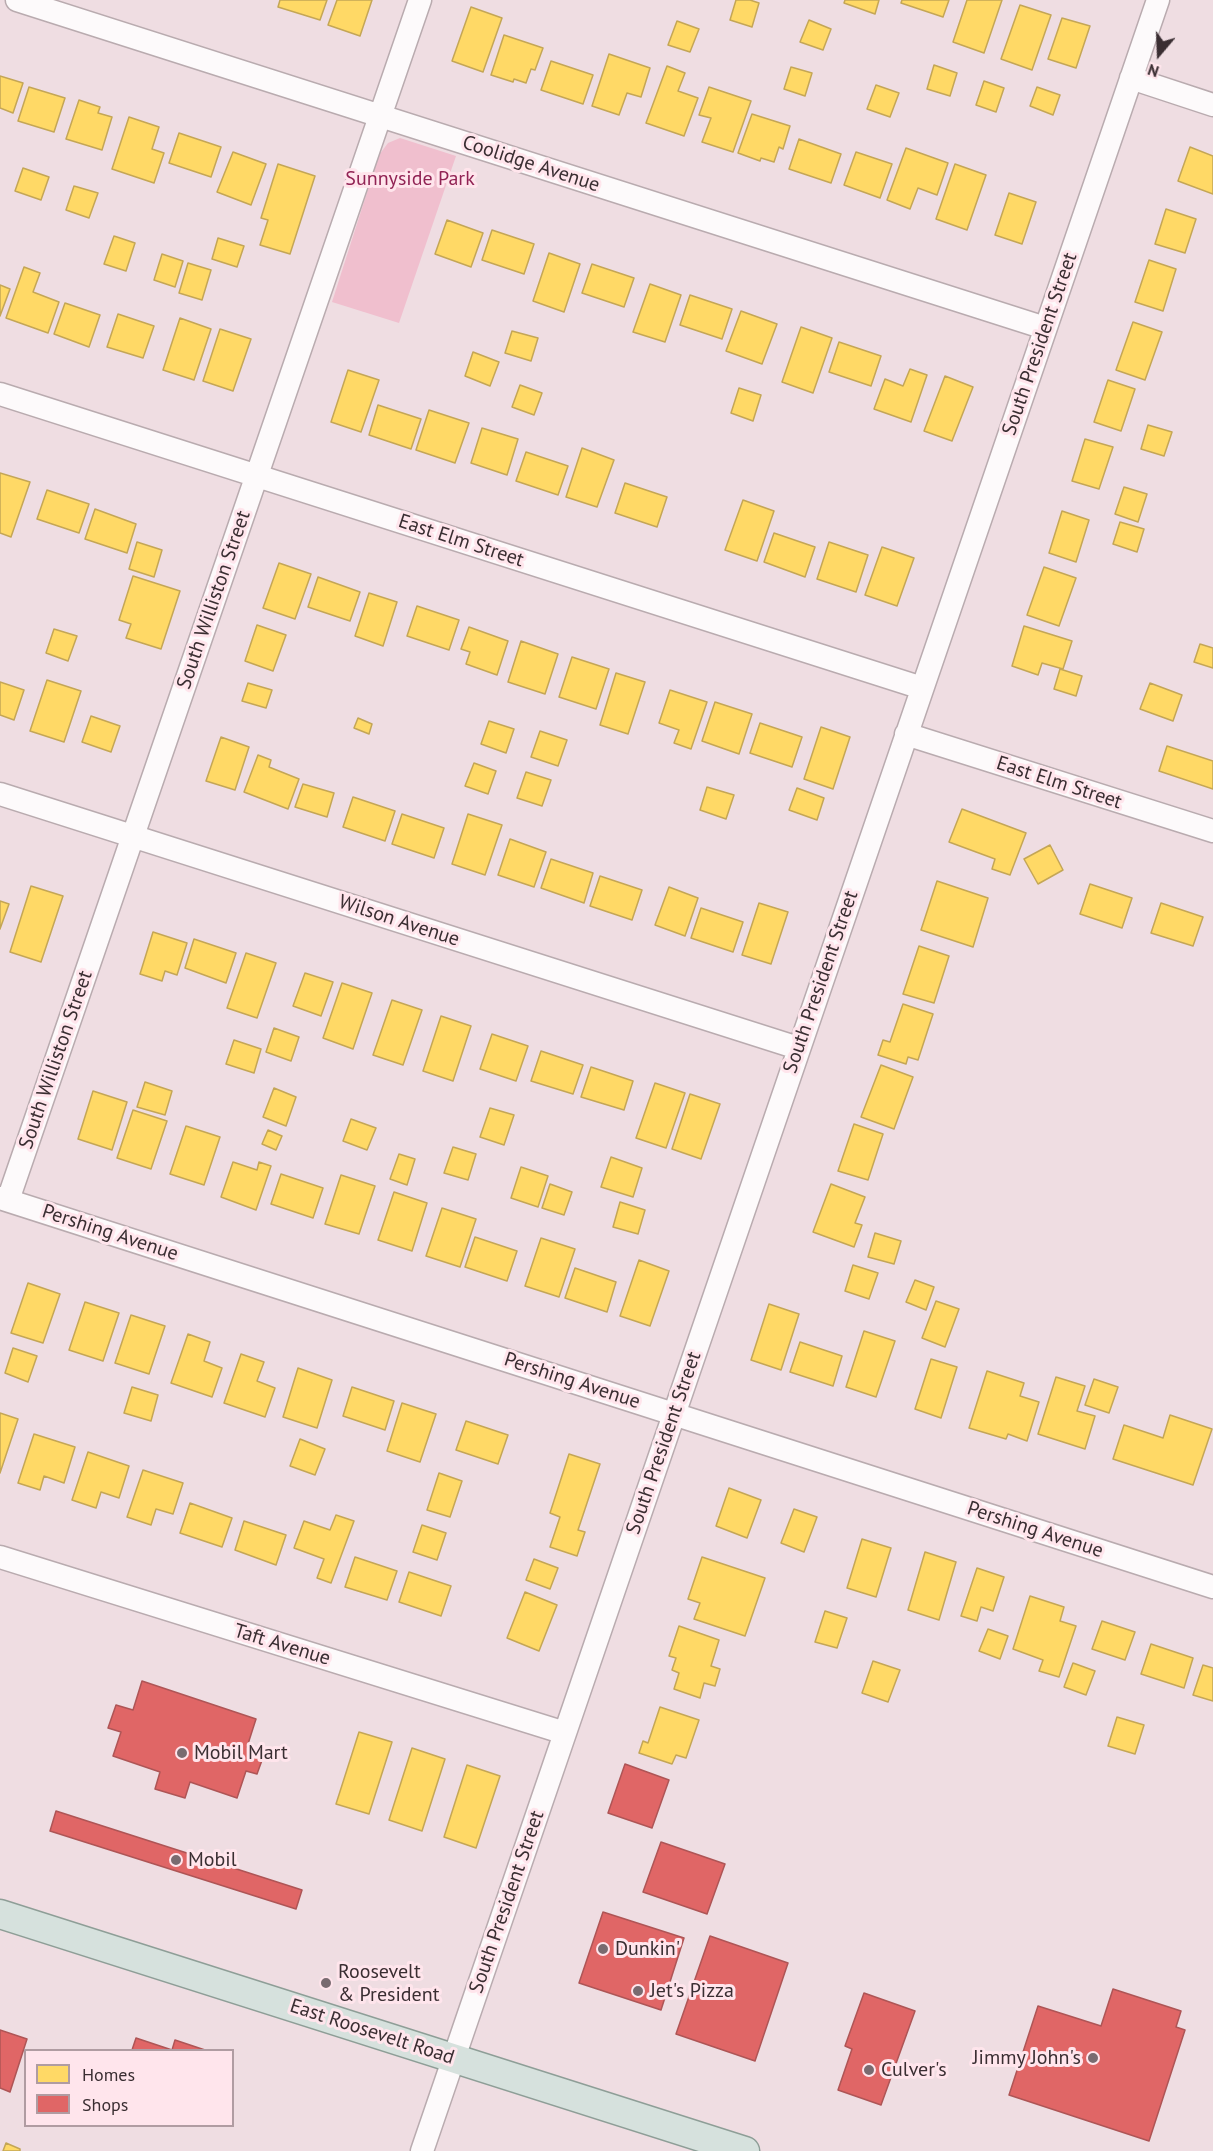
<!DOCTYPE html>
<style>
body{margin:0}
#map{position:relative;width:1213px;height:2151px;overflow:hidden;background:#efdde2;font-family:"PT Sans",sans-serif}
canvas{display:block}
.legend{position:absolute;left:24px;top:2049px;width:210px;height:78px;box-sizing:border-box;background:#ffe5ec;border:2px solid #b09ca2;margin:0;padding:8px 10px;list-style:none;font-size:18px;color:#3a2e32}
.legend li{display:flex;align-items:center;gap:12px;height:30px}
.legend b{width:30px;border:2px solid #b09ca2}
.north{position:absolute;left:1129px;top:24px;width:60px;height:60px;-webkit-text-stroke:4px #ffe5ec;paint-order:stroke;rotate:199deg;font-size:16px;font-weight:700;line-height:24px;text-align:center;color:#3a2e32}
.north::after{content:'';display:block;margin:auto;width:21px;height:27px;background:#3a2e32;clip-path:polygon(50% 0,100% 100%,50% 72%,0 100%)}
</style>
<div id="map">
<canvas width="1213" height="2151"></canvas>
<ul class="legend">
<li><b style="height:16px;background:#ffd966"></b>Homes</li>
<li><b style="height:16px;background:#e06666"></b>Shops</li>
</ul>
<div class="north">N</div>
</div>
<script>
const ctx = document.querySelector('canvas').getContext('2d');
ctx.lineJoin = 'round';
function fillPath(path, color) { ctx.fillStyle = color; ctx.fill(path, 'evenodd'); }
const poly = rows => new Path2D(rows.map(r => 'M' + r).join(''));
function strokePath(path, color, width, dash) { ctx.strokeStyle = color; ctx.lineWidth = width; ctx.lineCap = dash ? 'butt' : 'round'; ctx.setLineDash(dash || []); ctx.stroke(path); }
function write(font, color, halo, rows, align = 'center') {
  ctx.font = font + ' "PT Sans",sans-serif'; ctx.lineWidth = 6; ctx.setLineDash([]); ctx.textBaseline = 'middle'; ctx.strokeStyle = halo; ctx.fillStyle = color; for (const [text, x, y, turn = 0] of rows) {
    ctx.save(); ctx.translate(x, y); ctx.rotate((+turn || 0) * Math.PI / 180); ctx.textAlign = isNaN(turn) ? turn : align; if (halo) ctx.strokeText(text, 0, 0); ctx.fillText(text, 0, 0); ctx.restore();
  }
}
fillPath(poly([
 [400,138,456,156,399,323,332,302,379,155,388,143]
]), '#f0bfce');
const homes = poly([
 [280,0,327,0,320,20,278,7,280,0],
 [337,0,372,0,360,36,328,25,337,0],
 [736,0,750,0,759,3,752,27,730,20,736,0],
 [845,0,879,0,875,14,844,3,845,0],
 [902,0,949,0,943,17,901,3,902,0],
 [967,0,1002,0,984,53,953,42,967,0],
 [1020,5,1051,15,1032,70,1001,59,1020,5],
 [471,7,502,18,483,72,452,61,471,7],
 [1062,18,1090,26,1076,68,1048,59,1062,18],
 [809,20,831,29,823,50,800,42,809,20],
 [677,21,699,29,690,52,668,45,677,21],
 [504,35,543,48,535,70,531,69,526,83,514,79,513,82,491,75,504,35],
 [609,54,650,68,641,97,627,93,619,115,592,106,609,54],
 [551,61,593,75,583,104,541,90,551,61],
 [934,65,957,73,950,96,927,89,934,65],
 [667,66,685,73,678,91,698,98,684,136,646,123,667,66],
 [791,67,812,73,805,96,784,89,791,67],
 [0,76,23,83,13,113,0,108,0,76],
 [984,81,1004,88,996,112,976,105,984,81],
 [876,85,899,93,890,117,867,109,876,85],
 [29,87,65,98,54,132,18,121,29,87],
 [709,87,751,101,733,152,702,142,711,118,699,115,709,87],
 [1037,87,1060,95,1053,115,1030,106,1037,87],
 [79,100,100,107,98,113,112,117,102,150,66,139,79,100],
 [752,114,790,126,783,149,779,147,774,162,761,158,760,161,738,153,752,114],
 [129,117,159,127,152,149,164,153,154,183,112,169,129,117],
 [179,133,221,147,211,177,169,163,179,133],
 [799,139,841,154,831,183,789,169,799,139],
 [1190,147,1213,156,1213,194,1178,181,1190,147],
 [906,148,948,163,937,195,918,188,910,209,887,200,906,148],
 [233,152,266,164,251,205,217,192,233,152],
 [856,152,892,164,880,198,844,185,856,152],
 [278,164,315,176,290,254,260,245,268,220,261,218,278,164],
 [955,164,986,175,967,230,936,219,955,164],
 [23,168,49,177,41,200,15,191,23,168],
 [74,186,98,193,89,218,66,210,74,186],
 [1009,193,1036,202,1022,244,995,235,1009,193],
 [1166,209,1196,219,1185,253,1155,244,1166,209],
 [447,220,483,233,471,267,435,254,447,220],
 [492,230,534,244,524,274,482,260,492,230],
 [114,236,135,243,126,271,104,264,114,236],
 [218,238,244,246,237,267,212,259,218,238],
 [549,253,580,264,564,312,533,301,549,253],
 [162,254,183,261,175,287,154,280,162,254],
 [1149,260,1176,269,1163,311,1135,302,1149,260],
 [188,263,211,270,202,300,179,293,188,263],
 [592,264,634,278,624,307,582,293,592,264],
 [24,267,40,273,33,292,59,302,48,333,6,318,24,267],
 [650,284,681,295,665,342,633,332,650,284],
 [0,285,10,289,0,316,0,285],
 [690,295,732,309,722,339,680,325,690,295],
 [65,303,100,315,89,347,54,334,65,303],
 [741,311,777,324,762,364,726,351,741,311],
 [118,314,154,326,143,358,107,347,118,314],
 [180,318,211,329,194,380,163,370,180,318],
 [1133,322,1162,332,1145,380,1116,370,1133,322],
 [801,327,832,338,813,393,782,382,801,327],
 [220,329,251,339,233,391,203,381,220,329],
 [512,331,538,338,531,361,505,353,512,331],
 [839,342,881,356,871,386,829,372,839,342],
 [473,352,499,362,490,386,465,376,473,352],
 [910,369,927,375,911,422,874,409,885,379,903,386,910,369],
 [348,370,379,380,361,432,331,422,348,370],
 [945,376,973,387,952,441,924,431,945,376],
 [1108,380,1135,389,1121,431,1094,422,1108,380],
 [520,385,542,393,534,415,512,407,520,385],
 [739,388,761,395,753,421,731,413,739,388],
 [378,405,421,419,411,449,369,435,378,405],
 [429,410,469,423,455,463,416,450,429,410],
 [1148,425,1172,432,1164,456,1141,449,1148,425],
 [482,428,518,439,507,475,471,463,482,428],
 [1085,439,1113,447,1099,489,1072,481,1085,439],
 [582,448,614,460,597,507,566,497,582,448],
 [526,452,568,466,558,495,516,481,526,452],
 [0,473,30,482,11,537,0,533,0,473],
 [625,483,667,497,657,527,615,513,625,483],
 [1124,487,1147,494,1138,522,1115,514,1124,487],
 [47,490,89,504,79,533,37,519,47,490],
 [743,500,774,511,757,561,725,550,743,500],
 [95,509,136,524,127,553,85,539,95,509],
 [1062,511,1089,520,1076,562,1049,553,1062,511],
 [1120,522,1144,529,1137,552,1113,544,1120,522],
 [774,533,815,547,805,577,764,562,774,533],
 [137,542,162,550,154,577,129,569,137,542],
 [829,542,868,555,856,592,817,579,829,542],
 [882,547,914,558,897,606,865,595,882,547],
 [279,563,311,574,295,619,263,608,279,563],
 [1044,567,1076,578,1059,626,1027,615,1044,567],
 [133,576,180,591,161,649,126,638,131,624,119,620,133,576],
 [318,577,360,592,350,621,308,607,318,577],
 [369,593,397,602,383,646,355,636,369,593],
 [417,606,459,620,449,650,407,636,417,606],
 [257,625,286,635,273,671,245,661,257,625],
 [1024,626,1072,641,1063,669,1042,663,1038,675,1012,666,1024,626],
 [469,627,508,641,497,675,466,664,470,652,461,649,469,627],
 [54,629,77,636,68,661,46,653,54,629],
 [521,641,558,654,545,694,508,682,521,641],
 [1200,644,1213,648,1213,668,1194,662,1200,644],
 [572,657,609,669,596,709,559,697,572,657],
 [1060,669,1082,676,1076,696,1054,689,1060,669],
 [616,673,645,682,628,734,600,725,616,673],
 [47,680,81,691,64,742,30,731,47,680],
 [0,682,24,690,14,720,0,715,0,682],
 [248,683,272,690,266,708,242,701,248,683],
 [1150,683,1182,695,1173,721,1140,709,1150,683],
 [670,690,707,702,691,749,674,743,679,730,659,723,670,690],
 [715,702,752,714,739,754,702,741,715,702],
 [91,716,120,726,111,752,82,742,91,716],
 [358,718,372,724,369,734,354,728,358,718],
 [489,721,514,729,506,753,481,744,489,721],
 [760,723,802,737,792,767,750,753,760,723],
 [821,727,850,737,833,789,804,779,821,727],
 [540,731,567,740,558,766,531,757,540,731],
 [221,737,249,747,235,790,206,781,221,737],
 [1167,746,1213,761,1213,789,1159,771,1167,746],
 [258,755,271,760,269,767,299,779,288,809,244,792,258,755],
 [474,763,496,771,488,794,465,786,474,763],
 [526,772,551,780,542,806,517,798,526,772],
 [303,784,334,793,327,817,295,807,303,784],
 [707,787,734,795,726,819,700,810,707,787],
 [797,788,824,798,817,820,789,810,797,788],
 [353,797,395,811,385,841,343,827,353,797],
 [962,809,1026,833,1010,875,992,869,995,859,949,842,962,809],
 [402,814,444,828,434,858,392,844,402,814],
 [468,814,502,825,485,875,452,864,468,814],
 [510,839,546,852,534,887,498,875,510,839],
 [1050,845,1063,870,1038,884,1024,859,1050,845],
 [551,859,593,873,584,903,541,888,551,859],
 [600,876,642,890,632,920,590,906,600,876],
 [937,881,988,898,973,947,921,930,937,881],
 [1090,884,1132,898,1122,928,1080,914,1090,884],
 [31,886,63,896,41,962,10,952,31,886],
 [669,887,698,898,685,936,655,925,669,887],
 [0,901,9,904,0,929,0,901],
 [759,903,788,912,771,964,742,955,759,903],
 [1161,903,1203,917,1193,946,1151,933,1161,903],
 [701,908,743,922,733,952,691,938,701,908],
 [153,932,187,943,177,975,165,971,162,981,140,974,153,932],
 [194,939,236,953,226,983,185,968,194,939],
 [919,946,949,956,934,1003,903,994,919,946],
 [246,953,276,963,257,1018,227,1008,246,953],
 [305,973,333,982,321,1016,293,1006,305,973],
 [342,983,372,993,353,1049,323,1038,342,983],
 [392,1000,422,1010,403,1065,373,1055,392,1000],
 [903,1004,933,1014,918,1060,908,1057,906,1064,878,1055,883,1040,890,1042,903,1004],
 [441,1016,471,1026,453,1081,423,1071,441,1016],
 [274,1028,299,1037,291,1061,266,1052,274,1028],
 [492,1034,528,1046,516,1081,480,1069,492,1034],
 [234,1040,261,1049,254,1073,226,1064,234,1040],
 [541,1051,583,1065,573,1094,531,1081,541,1051],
 [881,1065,913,1077,894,1129,861,1117,881,1065],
 [591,1067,633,1081,624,1110,581,1097,591,1067],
 [145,1082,172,1091,165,1115,137,1107,145,1082],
 [655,1083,685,1093,666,1148,636,1138,655,1083],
 [274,1088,296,1097,286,1126,263,1117,274,1088],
 [93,1091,127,1102,112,1150,78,1139,93,1091],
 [690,1094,720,1104,701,1159,672,1149,690,1094],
 [490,1108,514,1115,504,1145,480,1137,490,1108],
 [133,1110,167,1121,151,1169,117,1158,133,1110],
 [351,1119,376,1128,367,1150,343,1141,351,1119],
 [854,1124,883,1134,868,1180,838,1171,854,1124],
 [186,1126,220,1137,204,1185,170,1174,186,1126],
 [268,1130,282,1136,276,1150,262,1144,268,1130],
 [453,1147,476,1154,468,1180,444,1173,453,1147],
 [399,1154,415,1159,407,1185,390,1179,399,1154],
 [611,1157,642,1168,633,1197,601,1187,611,1157],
 [233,1162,257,1170,259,1162,271,1166,256,1210,221,1197,233,1162],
 [521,1167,548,1176,538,1207,511,1198,521,1167],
 [281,1174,323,1188,313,1218,271,1204,281,1174],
 [341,1175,375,1186,359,1234,325,1224,341,1175],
 [550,1184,572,1192,564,1215,542,1208,550,1184],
 [831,1184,865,1197,855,1223,862,1225,854,1247,813,1232,831,1184],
 [394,1192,427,1203,412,1251,378,1240,394,1192],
 [620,1202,645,1210,638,1234,613,1227,620,1202],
 [442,1208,476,1219,460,1267,426,1256,442,1208],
 [875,1233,901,1241,894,1264,868,1257,875,1233],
 [475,1237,517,1251,507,1281,465,1267,475,1237],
 [541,1238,575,1249,559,1297,525,1286,541,1238],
 [639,1260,669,1271,650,1326,620,1316,639,1260],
 [853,1265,878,1273,869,1299,845,1291,853,1265],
 [575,1268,616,1282,607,1312,565,1298,575,1268],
 [915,1280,934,1287,926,1310,906,1302,915,1280],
 [28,1283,60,1294,43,1343,11,1333,28,1283],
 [936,1301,959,1309,945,1347,922,1338,936,1301],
 [85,1302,119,1313,103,1361,69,1350,85,1302],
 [769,1304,799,1314,781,1370,751,1360,769,1304],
 [131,1315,165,1326,149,1374,115,1363,131,1315],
 [864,1331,895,1341,876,1397,846,1387,864,1331],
 [188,1334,210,1342,204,1361,222,1368,212,1397,171,1383,188,1334],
 [800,1342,842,1356,833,1386,790,1372,800,1342],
 [13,1348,37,1356,28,1382,5,1373,13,1348],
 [241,1354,264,1362,257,1381,275,1388,265,1417,224,1403,241,1354],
 [931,1359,957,1367,941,1418,915,1409,931,1359],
 [298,1368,332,1380,317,1428,283,1417,298,1368],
 [987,1371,1024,1383,1020,1396,1039,1402,1027,1441,1008,1434,1006,1439,969,1428,987,1371],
 [1056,1377,1085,1386,1077,1411,1095,1416,1085,1449,1038,1434,1056,1377],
 [1094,1379,1118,1387,1109,1413,1085,1405,1094,1379],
 [132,1387,158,1395,151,1421,124,1413,132,1387],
 [352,1387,394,1401,385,1430,343,1416,352,1387],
 [402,1403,436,1414,420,1462,387,1451,402,1403],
 [0,1413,18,1419,0,1473,0,1413],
 [1170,1415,1212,1429,1193,1485,1113,1459,1124,1425,1163,1438,1170,1415],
 [466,1421,508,1435,498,1464,456,1450,466,1421],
 [34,1434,75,1447,64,1483,44,1476,40,1490,18,1483,34,1434],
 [300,1439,325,1449,315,1475,290,1466,300,1439],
 [88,1452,129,1466,119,1498,101,1492,96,1508,72,1500,88,1452],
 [569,1454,600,1464,578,1530,585,1532,577,1556,550,1547,560,1517,550,1513,569,1454],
 [143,1470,183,1483,173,1514,156,1509,151,1525,127,1517,143,1470],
 [439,1473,462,1481,450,1517,427,1510,439,1473],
 [729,1488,761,1500,747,1538,716,1526,729,1488],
 [190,1503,232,1518,222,1547,180,1533,190,1503],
 [794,1509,817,1517,804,1552,781,1543,794,1509],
 [336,1515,354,1521,331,1583,317,1578,324,1559,294,1548,304,1521,330,1530,336,1515],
 [244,1521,286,1535,276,1565,235,1550,244,1521],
 [422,1525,446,1533,437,1560,413,1552,422,1525],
 [862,1539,891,1548,876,1597,847,1588,862,1539],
 [925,1552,956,1562,939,1620,908,1610,925,1552],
 [355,1557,397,1571,387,1600,345,1587,355,1557],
 [702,1557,765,1578,745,1636,694,1619,700,1603,688,1599,702,1557],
 [534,1559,558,1568,550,1589,526,1580,534,1559],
 [977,1568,1004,1577,993,1611,981,1607,977,1621,961,1616,977,1568],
 [409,1572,451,1586,441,1616,399,1602,409,1572],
 [525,1592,557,1605,539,1651,507,1638,525,1592],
 [1030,1596,1064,1607,1060,1621,1076,1626,1059,1677,1039,1671,1043,1660,1013,1649,1030,1596],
 [825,1611,847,1618,837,1648,815,1642,825,1611],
 [1102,1621,1135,1632,1125,1660,1092,1649,1102,1621],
 [679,1626,719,1640,711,1666,720,1669,715,1686,704,1683,700,1698,674,1689,679,1673,672,1670,676,1658,669,1656,679,1626],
 [988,1629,1008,1636,1000,1659,979,1651,988,1629],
 [1151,1644,1193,1658,1184,1688,1141,1674,1151,1644],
 [873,1661,900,1670,888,1702,862,1693,873,1661],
 [1073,1663,1095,1671,1086,1695,1064,1687,1073,1663],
 [1203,1665,1213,1668,1213,1701,1193,1695,1203,1665],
 [660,1707,699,1720,686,1758,676,1755,672,1764,639,1753,643,1741,648,1743,660,1707],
 [1117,1717,1144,1725,1135,1754,1108,1746,1117,1717],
 [359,1732,392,1742,369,1814,336,1804,359,1732],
 [412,1748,445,1759,422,1831,389,1820,412,1748],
 [467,1765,500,1776,476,1848,444,1837,467,1765],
 [6,2143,20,2149,20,2151,3,2151,6,2143]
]);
fillPath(homes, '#ffd966');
strokePath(homes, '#c4a656', 1.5);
const shops = poly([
 [142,1681,256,1719,247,1747,265,1752,257,1774,246,1771,237,1798,190,1782,185,1798,155,1789,160,1772,113,1756,121,1732,108,1728,116,1705,133,1710,142,1681],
 [625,1764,669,1780,652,1828,608,1813,625,1764],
 [56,1811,302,1890,296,1909,50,1831,56,1811],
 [661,1842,725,1864,707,1914,643,1892,661,1842],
 [603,1912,684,1938,661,2010,579,1983,603,1912],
 [710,1936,788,1963,755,2061,676,2034,710,1936],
 [1113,1989,1181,2011,1176,2027,1185,2030,1149,2141,1009,2095,1038,2006,1101,2026,1113,1989],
 [864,1993,915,2011,881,2105,838,2090,852,2049,845,2046,864,1993],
 [0,2030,27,2039,10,2092,0,2088,0,2030],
 [136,2038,172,2050,175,2040,205,2050,132,2050,136,2038]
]);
fillPath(shops, '#e06666');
strokePath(shops, '#ae5556', 1.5);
const minor = poly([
 [17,0,1045,328],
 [1131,78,1213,105],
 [0,394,922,688],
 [906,734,1213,831],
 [0,794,798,1048],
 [0,1198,1213,1587],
 [8,1200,420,0],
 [0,1557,565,1733],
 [422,2151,1158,0]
]);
const major = poly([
 [0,1914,745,2151]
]);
strokePath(minor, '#b9abaf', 25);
strokePath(major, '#8e9e97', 31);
strokePath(minor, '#fdfafb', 22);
strokePath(major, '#d6e1dd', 28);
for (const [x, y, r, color] of [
 [182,1753,6,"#796b70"],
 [176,1860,6,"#796b70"],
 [603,1949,6,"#796b70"],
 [326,1983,6,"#796b70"],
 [638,1991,6,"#796b70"],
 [1093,2058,6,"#796b70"],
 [869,2070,6,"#796b70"]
]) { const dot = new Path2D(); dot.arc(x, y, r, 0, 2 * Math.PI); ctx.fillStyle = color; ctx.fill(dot); strokePath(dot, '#ffe5ec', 2); }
write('20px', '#3a2e32', '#ffe5ec', [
 ["Coolidge Avenue",531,164,18],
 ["South President Street",1040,344,-71],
 ["East Elm Street",461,541,18],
 ["South Williston Street",214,600,-71],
 ["East Elm Street",1059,783,18],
 ["Wilson Avenue",399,921,18],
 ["South President Street",821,982,-71],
 ["South Williston Street",56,1060,-71],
 ["Pershing Avenue",110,1233,18],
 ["Pershing Avenue",572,1381,18],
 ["South President Street",664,1443,-71],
 ["Pershing Avenue",1035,1530,18],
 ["Taft Avenue",282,1645,17],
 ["South President Street",507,1902,-71],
 ["East Roosevelt Road",372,2032,18]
]);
write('20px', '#912354', '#ffe5ec', [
 ["Sunnyside Park",410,179]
]);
write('20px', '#3a2e32', '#ffe5ec', [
 ["Mobil Mart",194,1753],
 ["Mobil",188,1860],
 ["Dunkin'",615,1949],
 ["Roosevelt",338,1972],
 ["& President",338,1995],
 ["Jet's Pizza",650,1991],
 ["Jimmy John's",1081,2058,"right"],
 ["Culver's",881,2070]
], 'left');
</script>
